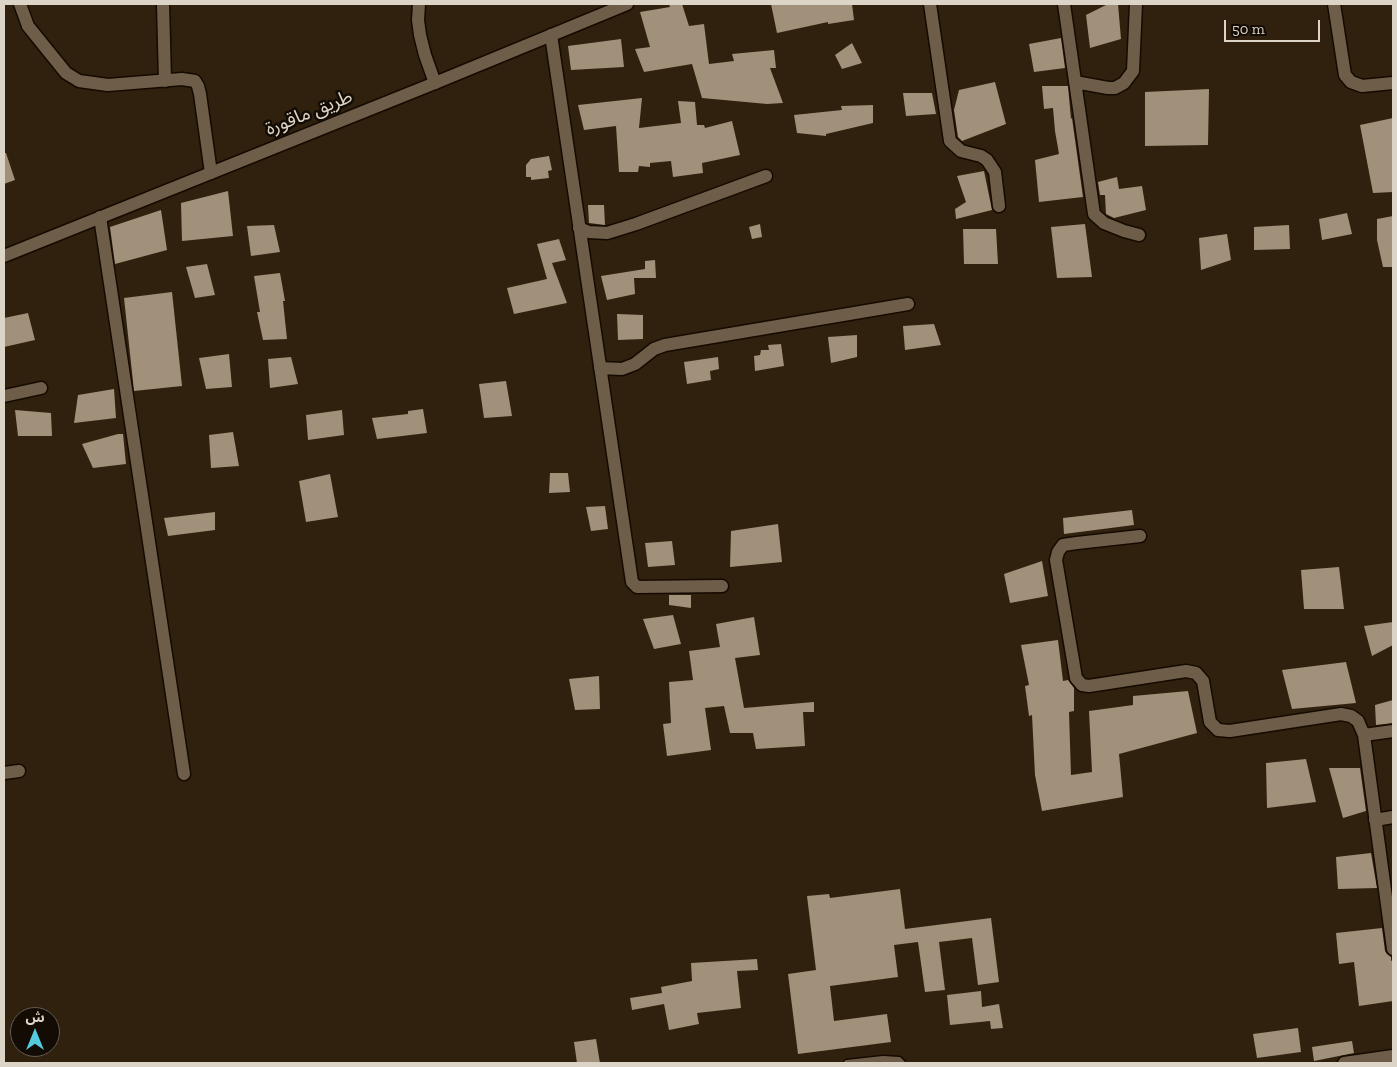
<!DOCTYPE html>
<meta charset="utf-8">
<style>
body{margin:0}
#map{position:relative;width:1397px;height:1067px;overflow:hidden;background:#2f210e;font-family:"Zilla Slab","Noto Sans Arabic",serif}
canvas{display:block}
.frame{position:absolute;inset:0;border:5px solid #ddd4c8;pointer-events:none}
.north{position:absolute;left:10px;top:1007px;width:50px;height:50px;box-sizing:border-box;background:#120c05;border:1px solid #635c53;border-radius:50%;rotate:0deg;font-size:14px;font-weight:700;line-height:20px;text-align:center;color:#ddd4c8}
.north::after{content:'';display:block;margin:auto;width:18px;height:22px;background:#54cade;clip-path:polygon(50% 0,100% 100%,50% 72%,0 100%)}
.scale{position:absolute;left:1224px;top:20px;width:96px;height:22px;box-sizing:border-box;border:2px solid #ddd4c8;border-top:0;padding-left:6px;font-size:15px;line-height:18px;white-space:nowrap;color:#ddd4c8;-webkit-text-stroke:4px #120c05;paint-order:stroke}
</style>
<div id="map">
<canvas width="1397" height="1067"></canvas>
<div class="frame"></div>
<div class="north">ش</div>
<div class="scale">50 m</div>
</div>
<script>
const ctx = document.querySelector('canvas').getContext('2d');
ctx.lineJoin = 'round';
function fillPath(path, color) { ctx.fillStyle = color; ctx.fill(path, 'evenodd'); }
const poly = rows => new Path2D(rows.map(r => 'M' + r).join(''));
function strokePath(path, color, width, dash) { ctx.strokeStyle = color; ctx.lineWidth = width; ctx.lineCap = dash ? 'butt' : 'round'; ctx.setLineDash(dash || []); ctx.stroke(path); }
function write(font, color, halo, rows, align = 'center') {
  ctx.font = font + ' "Zilla Slab","Noto Sans Arabic",serif'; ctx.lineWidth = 5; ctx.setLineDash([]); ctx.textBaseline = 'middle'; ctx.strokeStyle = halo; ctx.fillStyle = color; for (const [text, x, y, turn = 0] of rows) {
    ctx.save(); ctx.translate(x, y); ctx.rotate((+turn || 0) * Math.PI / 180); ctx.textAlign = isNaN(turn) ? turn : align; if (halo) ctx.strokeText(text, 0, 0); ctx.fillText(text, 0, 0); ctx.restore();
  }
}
fillPath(poly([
 [669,4,682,4,689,26,704,24,709,64,734,61,732,54,774,50,776,68,770,68,783,103,767,104,702,98,692,64,644,72,635,49,650,47,640,12,670,7],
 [771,4,852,4,854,20,828,24,828,22,777,33],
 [1108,4,1118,4,1121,39,1090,48,1086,15],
 [1061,38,1065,68,1034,72,1029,44],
 [621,39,624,67,571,70,568,46],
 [852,43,862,63,842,69,835,55],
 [995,82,1006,124,962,141,958,137,954,110,959,90],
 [1042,86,1068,86,1071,119,1072,118,1083,197,1039,202,1035,160,1059,154,1055,131,1053,108,1044,109],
 [1209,89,1208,145,1145,146,1145,92],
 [903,93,932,93,936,114,906,116],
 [642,98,639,128,681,123,678,101,695,102,697,125,704,125,705,128,732,121,740,155,702,163,703,173,673,177,671,161,650,163,650,167,639,166,638,172,619,172,616,126,584,130,578,105],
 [873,105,873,123,826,134,826,136,797,133,794,115,842,110,841,106],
 [1393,118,1393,192,1373,193,1360,125],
 [4,153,6,153,15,180,4,184],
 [549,156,552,170,548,171,549,178,531,180,531,177,526,177,526,165,531,159],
 [984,171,992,210,956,219,955,209,966,202,957,176],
 [1117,177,1119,189,1142,186,1146,210,1114,218,1106,214,1105,195,1100,195,1098,182],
 [228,191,233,236,182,241,181,203],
 [588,205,604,205,605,225,589,223],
 [161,210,167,250,115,264,110,227],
 [1347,213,1352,234,1322,240,1319,219],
 [1393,216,1393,267,1383,267,1377,240,1377,219],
 [760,224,762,237,752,239,749,227],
 [1085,224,1092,277,1057,278,1051,227],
 [274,225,280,252,251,256,247,226],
 [1289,225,1290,249,1254,250,1254,227],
 [963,229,996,229,998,264,964,264],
 [1227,234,1231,260,1201,270,1199,238],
 [559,239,566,260,552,263,567,303,514,314,507,288,547,279,537,244],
 [655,260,656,278,634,278,635,294,607,300,601,276,645,269,645,261],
 [207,264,215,295,195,298,186,267],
 [280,273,285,301,283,301,287,339,263,340,257,312,260,312,254,276],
 [172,292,182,386,134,391,124,298],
 [28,313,35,340,4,347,4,318],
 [617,314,643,315,643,339,618,340],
 [934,324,941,345,905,350,903,326],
 [857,335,857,357,831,363,828,337],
 [781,344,784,366,755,371,754,356,760,355,761,350,769,350,768,345],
 [229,354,232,387,206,389,199,358],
 [291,357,298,384,270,388,268,359],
 [718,357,719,369,710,371,711,380,687,384,684,362],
 [506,381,512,416,484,418,479,384],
 [114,389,116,418,74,423,78,395],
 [423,409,427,433,377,439,372,418,408,414,408,411],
 [15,410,51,413,52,436,18,436],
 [342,410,344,435,308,440,306,415],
 [233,432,239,466,211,468,209,435],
 [118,434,123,434,126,464,93,468,82,444],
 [550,473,568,473,570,492,549,493],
 [330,474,338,517,306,522,299,481],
 [605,506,608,529,591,531,586,507],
 [1132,510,1134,525,1064,534,1063,518],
 [215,512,215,530,168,536,164,518],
 [778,524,782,562,730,567,731,531],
 [672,541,675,565,648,567,645,543],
 [1042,561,1048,596,1010,603,1004,574],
 [1339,567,1344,609,1304,609,1301,570],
 [669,595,691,595,691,608,669,605],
 [673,615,681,644,654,649,643,619],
 [754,617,760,655,735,658,744,708,814,702,814,712,803,712,805,746,756,749,753,733,730,733,724,706,705,708,711,750,667,756,663,724,671,723,669,682,693,680,689,651,720,647,716,624],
 [1393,622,1393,645,1372,656,1364,626],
 [1058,640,1063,681,1068,680,1074,688,1074,711,1069,712,1071,775,1092,772,1089,711,1133,705,1133,696,1188,691,1197,733,1119,754,1123,797,1042,811,1035,775,1032,715,1029,716,1025,686,1029,685,1021,645],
 [1346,662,1356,703,1292,709,1282,670],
 [599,676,600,709,575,710,569,679],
 [1393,700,1393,723,1376,725,1375,705],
 [1306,759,1316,802,1267,808,1266,763],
 [1329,768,1360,768,1366,811,1343,818],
 [1371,853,1377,888,1338,889,1336,857],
 [900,889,905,929,991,918,999,982,978,985,972,938,939,942,945,990,925,992,918,942,894,945,898,977,830,986,834,1021,887,1014,891,1042,798,1054,788,974,816,970,807,896,829,894,830,898],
 [1382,928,1385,951,1387,954,1391,957,1391,961,1393,960,1393,1001,1359,1006,1354,962,1339,964,1336,933],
 [757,959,758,970,737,971,741,1008,697,1013,699,1024,669,1030,664,1004,632,1010,630,998,662,993,661,987,692,981,691,963],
 [981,991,982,1007,999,1004,1003,1028,991,1029,990,1021,950,1025,947,995],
 [1298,1028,1301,1052,1257,1058,1253,1034],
 [596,1039,600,1063,577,1063,574,1042],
 [1352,1041,1354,1053,1314,1061,1312,1047]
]), '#a1907a');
const service = poly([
 [847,1063,883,1059,899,1060,902,1063]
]);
const minor = poly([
 [20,4,28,26,66,73,79,81,108,85,182,79,195,81,198,86,200,94,211,173],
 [163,4,165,81],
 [419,4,418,20,420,35,425,55,435,83],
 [930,4,950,141,961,151,981,156,987,160,995,172,999,206],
 [1064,4,1094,214,1104,223,1124,231,1139,235],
 [1334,4,1345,75,1351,82,1362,86,1393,83],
 [551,35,632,582,637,587,722,586],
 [1075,82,1108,88,1115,88,1124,83,1133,71,1136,4],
 [100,217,184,774],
 [579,228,589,232,607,233,636,224,766,176],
 [600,368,622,369,635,364,654,349,665,345,908,304],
 [4,396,41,388],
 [1140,536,1077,543,1063,545,1058,552,1056,560,1076,678,1082,685,1089,686,1186,671,1196,673,1203,681,1210,722,1218,730,1230,731,1341,714,1351,716,1358,721,1364,735,1393,949],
 [1364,735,1393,731],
 [4,773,19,771],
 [1375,820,1393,817],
 [1344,1063,1393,1056]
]);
const tertiary = poly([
 [4,256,435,83,627,4]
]);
strokePath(service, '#160a00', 9);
strokePath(minor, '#160a00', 15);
strokePath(tertiary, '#160a00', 15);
strokePath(service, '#6e5e49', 6);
strokePath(minor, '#6e5e49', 12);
strokePath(tertiary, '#6e5e49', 12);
write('19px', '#ddd4c8', '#120c05', [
 ["طريق ماقورة",309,113,-22]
]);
</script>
